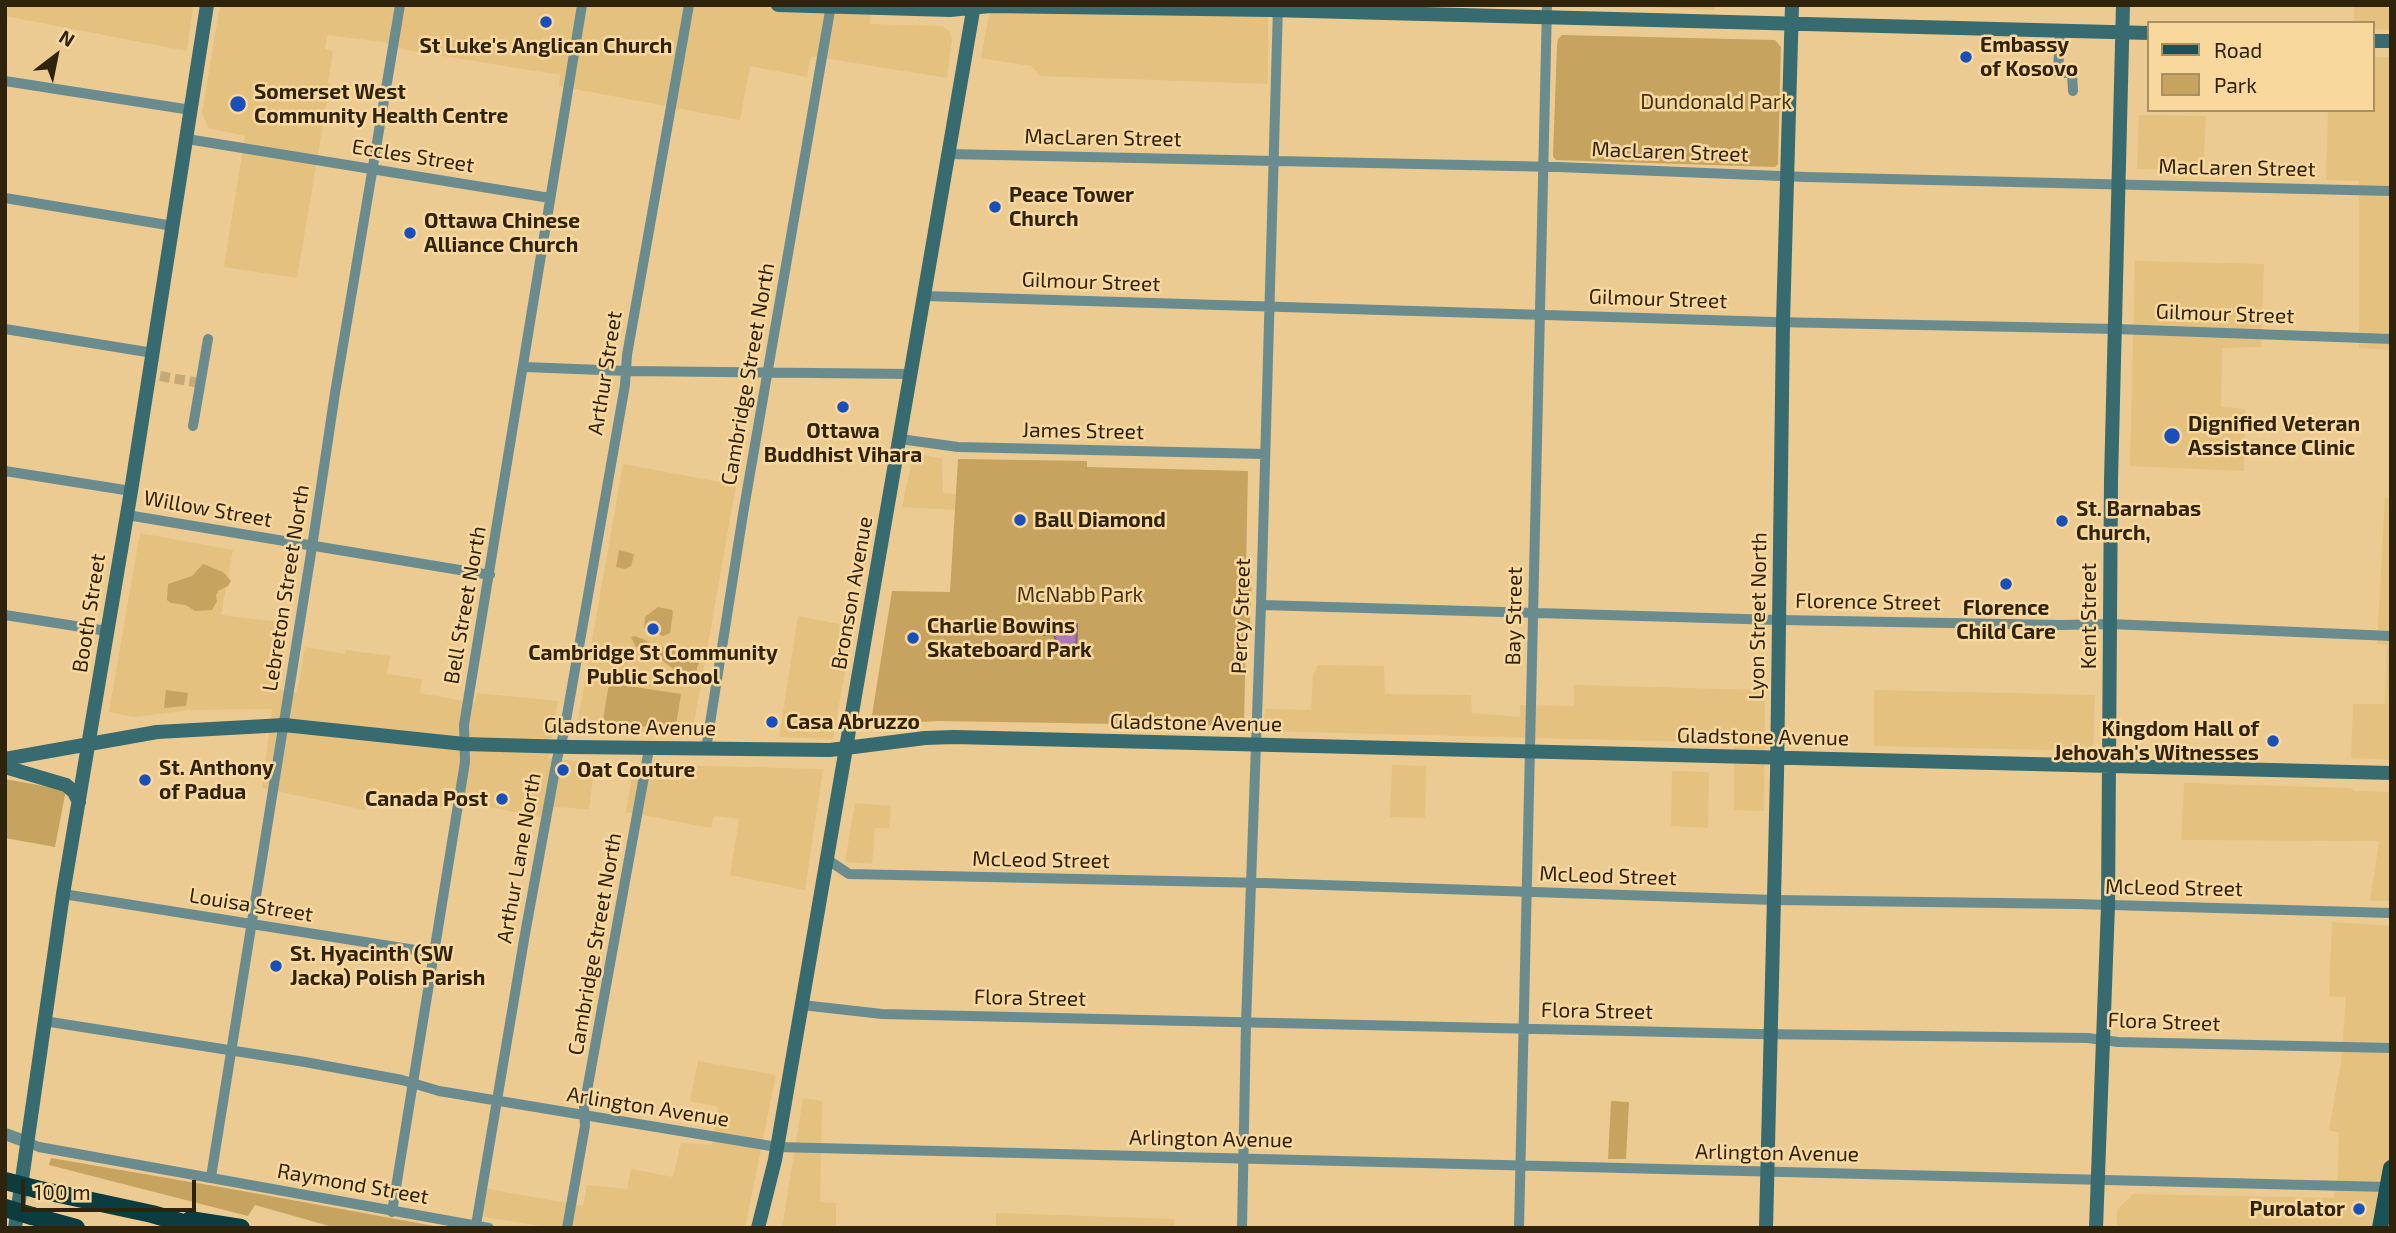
<!DOCTYPE html>
<style>
body{margin:0}
#map{position:relative;width:2396px;height:1233px;overflow:hidden;background:#ebcb91;font-family:"Exo 2",sans-serif}
canvas{display:block}
.frame{position:absolute;inset:0;border:7px solid #2f230b;pointer-events:none}
.legend{position:absolute;left:2147px;top:21px;width:228px;height:91px;box-sizing:border-box;background:#f8d89d;border:2px solid #a89063;margin:0;padding:9px 12px;list-style:none;font-size:21px;color:#2f230b}
.legend li{display:flex;align-items:center;gap:14px;height:35px}
.legend b{width:35px;border:2px solid #a89063}
.north{position:absolute;left:21px;top:21px;width:70px;height:70px;-webkit-text-stroke:5px #f8d89d;paint-order:stroke;rotate:32deg;font-size:19px;font-weight:700;line-height:28px;text-align:center;color:#2f230b}
.north::after{content:'';display:block;margin:auto;width:24px;height:32px;background:#2f230b;clip-path:polygon(50% 0,100% 100%,50% 72%,0 100%)}
.scale{position:absolute;left:21px;top:1180px;width:175px;height:32px;box-sizing:border-box;border:4px solid #2f230b;border-top:0;padding-left:9px;font-size:21px;line-height:24px;white-space:nowrap;color:#2f230b;-webkit-text-stroke:5px #f8d89d;paint-order:stroke}
</style>
<div id="map">
<canvas width="2396" height="1233"></canvas>
<div class="frame"></div>
<ul class="legend">
<li><b style="height:9px;background:#1b5256"></b>Road</li>
<li><b style="height:19px;background:#c7a360"></b>Park</li>
</ul>
<div class="north">N</div>
<div class="scale">100 m</div>
</div>
<script>
const ctx = document.querySelector('canvas').getContext('2d');
ctx.lineJoin = 'round';
function fillPath(path, color) { ctx.fillStyle = color; ctx.fill(path, 'evenodd'); }
const poly = rows => new Path2D(rows.map(r => 'M' + r).join(''));
function strokePath(path, color, width, dash) { ctx.strokeStyle = color; ctx.lineWidth = width; ctx.lineCap = dash ? 'butt' : 'round'; ctx.setLineDash(dash || []); ctx.stroke(path); }
function write(font, color, halo, rows, align = 'center') {
  ctx.font = font + ' "Exo 2",sans-serif'; ctx.lineWidth = 5; ctx.setLineDash([]); ctx.textBaseline = 'middle'; ctx.strokeStyle = halo; ctx.fillStyle = color; for (const [text, x, y, turn = 0] of rows) {
    ctx.save(); ctx.translate(x, y); ctx.rotate((+turn || 0) * Math.PI / 180); ctx.textAlign = isNaN(turn) ? turn : align; if (halo) ctx.strokeText(text, 0, 0); ctx.fillText(text, 0, 0); ctx.restore();
  }
}
fillPath(poly([
 [5,5,193,5,193,6,187,51,5,16],
 [220,5,872,5,870,24,942,26,949,31,952,39,947,78,811,56,807,77,750,66,740,120,559,86,560,75,407,50,383,42,327,35,325,49,333,51,328,82,330,83,297,278,224,267,245,136,208,128,202,113],
 [991,5,1268,5,1268,84,1041,76,1031,66,981,58],
 [1609,5,1714,5,1714,10],
 [2354,5,2391,5,2391,30,2373,29,2373,23,2354,23],
 [2373,57,2391,57,2391,350,2359,348,2359,181,2326,180,2328,110,2373,110],
 [2139,115,2206,116,2203,170,2137,169],
 [2135,261,2264,264,2261,347,2222,348,2221,407,2245,409,2244,471,2130,466],
 [916,454,942,458,943,493,956,494,956,510,902,507,913,456],
 [623,464,736,485,692,735,580,731,577,726],
 [2385,497,2391,498,2391,760,2351,758,2353,704,2385,704,2387,645,2377,644],
 [140,533,233,550,221,615,288,623,278,689,267,688,297,693,305,647,345,654,346,650,390,656,387,674,422,679,420,693,475,703,477,693,558,701,548,758,595,763,589,809,551,807,549,819,445,798,443,807,369,794,365,810,262,788,272,709,191,710,134,717,109,712],
 [798,616,853,627,833,739,779,737],
 [1318,665,1384,666,1385,694,1471,695,1472,713,1520,717,1520,705,1574,706,1574,685,1765,690,1764,811,1734,810,1734,743,1263,731,1265,709,1311,710,1313,675],
 [1874,690,2095,695,2093,751,1874,746],
 [634,764,823,769,805,890,730,875,739,819,714,816,711,828,626,812],
 [1392,765,1426,766,1425,818,1390,817],
 [1672,771,1709,772,1708,828,1671,826],
 [2184,783,2350,788,2355,791,2391,792,2391,901,2370,901,2379,841,2181,840],
 [855,803,891,806,889,828,875,828,872,864,845,862],
 [2332,922,2391,926,2391,1228,2117,1228,2117,1210,2133,1194,2334,1198,2338,1175,2339,1133,2329,1130,2341,1062,2346,997,2329,996],
 [698,1061,776,1075,745,1228,553,1228,479,1216,483,1188,583,1206,587,1185,627,1189,631,1169,673,1177,681,1143,712,1145,718,1107,690,1101],
 [803,1098,822,1101,820,1202,836,1203,836,1228,782,1228],
 [996,1213,1174,1219,1174,1228,996,1228]
]), '#e5c17f');
fillPath(poly([
 [1562,35,1775,40,1781,47,1778,164,1775,167,1556,160,1553,156,1557,45,1558,39],
 [958,459,1087,461,1087,467,1248,471,1246,570,1252,570,1250,624,1246,626,1244,726,938,721,883,724,877,721,872,715,892,591,950,592],
 [619,550,634,554,631,566,625,569,616,567],
 [203,564,223,572,231,581,228,586,218,591,216,595,217,601,212,610,195,611,186,605,171,603,167,600,168,584,192,576],
 [658,607,672,610,673,612,670,633,663,636,644,629,645,617],
 [635,636,647,641,656,649,672,645,689,650,698,649,702,657,697,667,696,681,685,678,646,648,636,647,631,637],
 [609,683,681,694,675,731,603,720],
 [166,690,188,693,186,706,164,708],
 [5,779,66,790,55,847,5,838],
 [1611,1101,1629,1102,1626,1159,1608,1159],
 [51,1158,237,1190,445,1228,336,1228,255,1205,248,1216,49,1165]
]), '#c7a360');
const water = poly([
 [1044,623,1077,624,1076,657,1065,656,1065,646,1057,643,1054,635,1044,635,1044,623]
]);
fillPath(water, '#ac79b4');
strokePath(water, '#865f81', 2);
strokePath(poly([
 [160,376,200,383]
]), '#c5a976', 10, [10, 5]);
strokePath(poly([
 [2060,31,2058,73,2072,73,2073,91],
 [5,81,191,110],
 [187,139,550,198],
 [948,154,1558,167,1805,177,2391,191],
 [5,198,173,226],
 [924,296,1774,322,2116,329,2391,339],
 [5,329,153,353],
 [524,367,627,371,910,374],
 [193,426,208,339],
 [900,439,958,447,1265,454],
 [5,471,131,491],
 [127,515,490,575],
 [1261,605,1779,620,2061,625,2110,624,2391,636],
 [5,615,107,631],
 [706,749,743,514,831,5],
 [828,860,849,874,1263,883,1774,900,2076,904,2391,913],
 [63,894,434,953],
 [802,1005,882,1014,1756,1034,2088,1038,2118,1042,2391,1048],
 [44,1021,305,1062,402,1080,439,1091,777,1147,2387,1187],
 [27,1142,39,1147,489,1228],
 [211,1177,312,547,335,393,400,5],
 [392,1212,465,762,464,725,582,5],
 [476,1225,525,934,557,759,564,732,625,385,627,355,689,5],
 [567,1228,585,1126,584,1107,649,749],
 [1242,1228,1246,1023,1261,605,1278,6],
 [1519,1228,1547,5]
]), '#6b8c8f', 10);
strokePath(poly([
 [5,1134,27,1142]
]), '#6b8c8f', 12);
strokePath(poly([
 [778,5,950,10,990,6,1270,10,2149,33],
 [2373,41,2391,41],
 [5,759,157,732,284,725,464,744,572,747,830,750,925,738,954,737,2391,773],
 [5,767,66,785,74,792,79,802],
 [15,1228,63,894,131,491,207,5],
 [758,1228,775,1160,974,5],
 [1766,1228,1777,774,1783,322,1792,5],
 [2096,1228,2108,906,2111,480,2123,5]
]), '#376b6f', 14);
strokePath(poly([
 [2380,1228,2391,1168]
]), '#1b5256', 16);
strokePath(poly([
 [36,1189,152,1214,201,1228],
 [32,1216,76,1228],
 [190,1220,241,1228]
]), '#0b3c3f', 18);
strokePath(poly([
 [5,1181,36,1189],
 [5,1208,32,1216]
]), '#0b3c3f', 18);
for (const [x, y, r, color] of [
 [546,22,7,"#194fbb"],
 [1966,57,7,"#194fbb"],
 [238,104,9,"#194fbb"],
 [995,207,7,"#194fbb"],
 [410,233,7,"#194fbb"],
 [843,407,7,"#194fbb"],
 [2172,436,9,"#194fbb"],
 [1020,520,7,"#194fbb"],
 [2062,521,7,"#194fbb"],
 [2006,584,7,"#194fbb"],
 [653,629,7,"#194fbb"],
 [913,638,7,"#194fbb"],
 [772,722,7,"#194fbb"],
 [2273,741,7,"#194fbb"],
 [563,770,7,"#194fbb"],
 [145,780,7,"#194fbb"],
 [502,799,7,"#194fbb"],
 [276,966,7,"#194fbb"],
 [2359,1209,7,"#194fbb"]
]) { const dot = new Path2D(); dot.arc(x, y, r, 0, 2 * Math.PI); ctx.fillStyle = color; ctx.fill(dot); strokePath(dot, '#f8d89d', 2.5); }
write('bold 21px', '#2f230b', '#f8d89d', [
 ["Embassy",1980,45],
 ["of Kosovo",1980,69],
 ["St Luke's Anglican Church",546,46,"center"],
 ["Somerset West",254,92],
 ["Community Health Centre",254,116],
 ["Peace Tower",1009,195],
 ["Church",1009,219],
 ["Ottawa Chinese",424,221],
 ["Alliance Church",424,245],
 ["Dignified Veteran",2188,424],
 ["Assistance Clinic",2188,448],
 ["Ottawa",843,431,"center"],
 ["Buddhist Vihara",843,455,"center"],
 ["St. Barnabas",2076,509],
 ["Church,",2076,533],
 ["Ball Diamond",1034,520],
 ["Florence",2006,608,"center"],
 ["Child Care",2006,632,"center"],
 ["Charlie Bowins",927,626],
 ["Skateboard Park",927,650],
 ["Cambridge St Community",653,653,"center"],
 ["Public School",653,677,"center"],
 ["Casa Abruzzo",786,722],
 ["Kingdom Hall of",2259,729,"right"],
 ["Jehovah's Witnesses",2259,753,"right"],
 ["St. Anthony",159,768],
 ["of Padua",159,792],
 ["Oat Couture",577,770],
 ["Canada Post",488,799,"right"],
 ["St. Hyacinth (SW",290,954],
 ["Jacka) Polish Parish",290,978],
 ["Purolator",2345,1209,"right"]
], 'left');
write('21px', '#433212', '#f8d89d', [
 ["Dundonald Park",1716,102],
 ["McNabb Park",1080,595]
]);
write('21px', '#2f230b', '#f8d89d', [
 ["MacLaren Street",1103,138,1],
 ["MacLaren Street",1670,152,2],
 ["Eccles Street",413,156,9],
 ["MacLaren Street",2237,168,1],
 ["Gilmour Street",1091,282,2],
 ["Gilmour Street",1658,299,2],
 ["Gilmour Street",2225,314,2],
 ["Arthur Street",605,373,-81],
 ["Cambridge Street North",748,374,-80],
 ["James Street",1083,431,1],
 ["Willow Street",208,509,10],
 ["Lebreton Street North",286,588,-81],
 ["Bronson Avenue",852,593,-80],
 ["Florence Street",1868,602,1],
 ["Bell Street North",465,605,-80],
 ["Booth Street",89,613,-81],
 ["Percy Street",1241,616,-88],
 ["Bay Street",1514,616,-89],
 ["Lyon Street North",1758,616,-89],
 ["Kent Street",2089,616,-90],
 ["Gladstone Avenue",1196,723,1],
 ["Gladstone Avenue",630,727,1],
 ["Gladstone Avenue",1763,737,1],
 ["Arthur Lane North",519,858,-80],
 ["McLeod Street",1041,860,1],
 ["McLeod Street",1608,876,2],
 ["McLeod Street",2174,888,1],
 ["Louisa Street",251,905,9],
 ["Cambridge Street North",595,944,-80],
 ["Flora Street",1030,998,1],
 ["Flora Street",1597,1011,1],
 ["Flora Street",2164,1022,2],
 ["Arlington Avenue",648,1107,9],
 ["Arlington Avenue",1211,1139,1],
 ["Arlington Avenue",1777,1153,1],
 ["Raymond Street",353,1184,10]
]);
</script>
